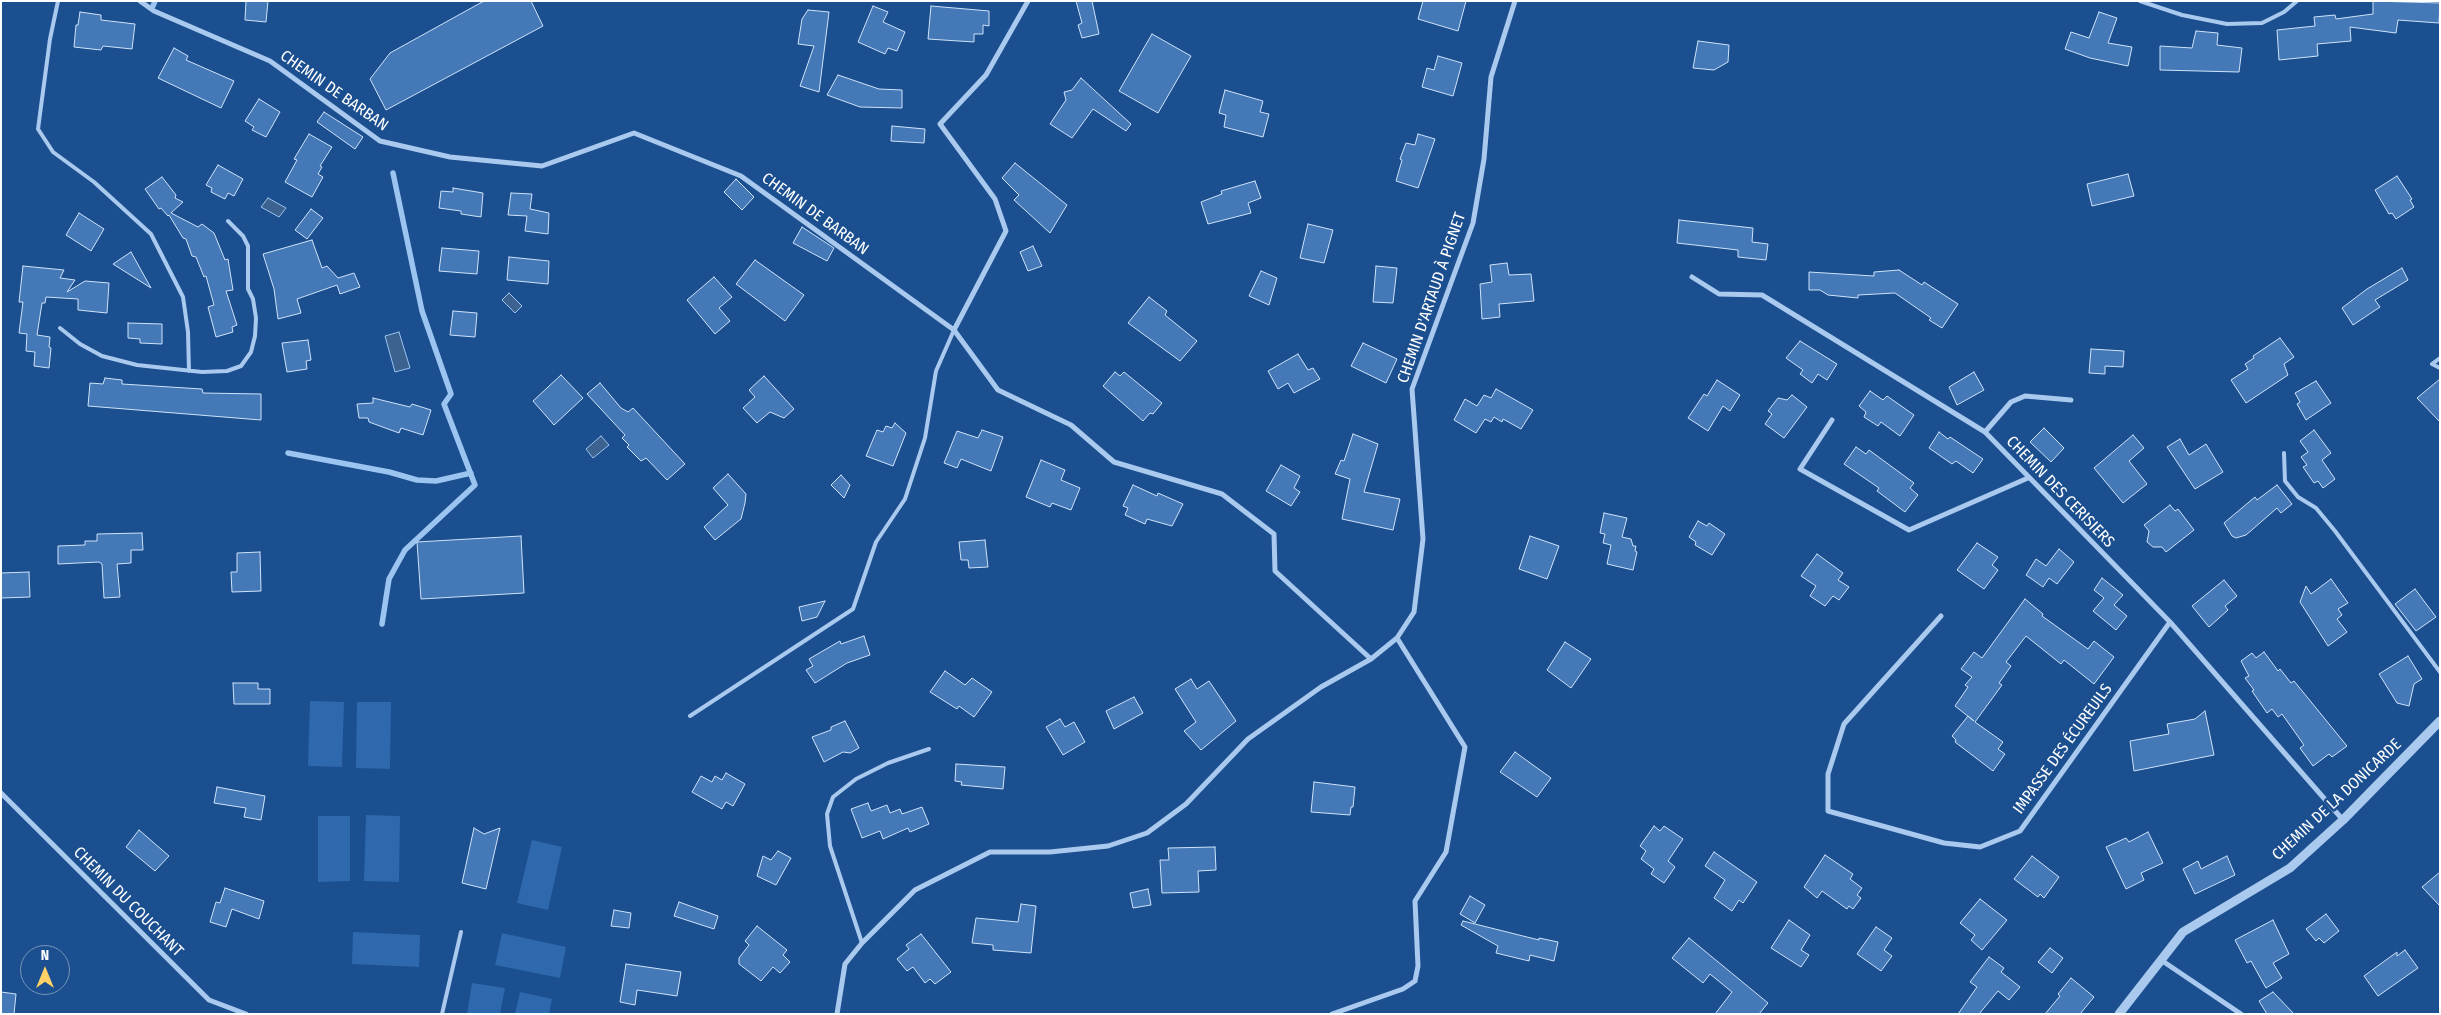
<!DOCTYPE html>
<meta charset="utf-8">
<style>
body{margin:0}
#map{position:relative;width:2441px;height:1015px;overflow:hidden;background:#1b4f8f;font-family:"Fira Sans Condensed",sans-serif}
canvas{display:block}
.frame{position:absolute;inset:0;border:2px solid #fff;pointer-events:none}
.north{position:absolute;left:20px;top:945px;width:50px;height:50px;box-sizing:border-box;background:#1b4f8f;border:1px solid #7695bc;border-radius:50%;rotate:0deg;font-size:14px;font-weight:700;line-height:20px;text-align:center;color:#fff}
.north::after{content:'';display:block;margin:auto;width:18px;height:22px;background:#ffd166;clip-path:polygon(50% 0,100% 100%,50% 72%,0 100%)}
</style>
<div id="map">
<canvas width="2441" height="1015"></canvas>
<div class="frame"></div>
<div class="north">N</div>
</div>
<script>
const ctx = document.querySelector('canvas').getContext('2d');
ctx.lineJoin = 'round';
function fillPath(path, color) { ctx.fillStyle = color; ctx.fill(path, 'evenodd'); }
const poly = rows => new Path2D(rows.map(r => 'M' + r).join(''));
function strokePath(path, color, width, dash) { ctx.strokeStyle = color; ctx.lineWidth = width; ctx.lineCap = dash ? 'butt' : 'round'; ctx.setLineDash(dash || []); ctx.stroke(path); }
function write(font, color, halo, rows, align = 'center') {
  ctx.font = font + ' "Fira Sans Condensed",sans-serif'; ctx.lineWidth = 5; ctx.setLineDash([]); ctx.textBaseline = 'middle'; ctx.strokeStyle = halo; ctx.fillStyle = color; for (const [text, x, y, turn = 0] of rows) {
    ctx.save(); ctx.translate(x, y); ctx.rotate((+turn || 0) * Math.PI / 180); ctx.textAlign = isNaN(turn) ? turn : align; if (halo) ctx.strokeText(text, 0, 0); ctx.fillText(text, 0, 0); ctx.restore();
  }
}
fillPath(poly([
 [310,701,344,702,342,767,308,766],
 [357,702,391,702,390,769,356,768],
 [366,815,400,816,399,882,364,881],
 [318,816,350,816,350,881,318,882],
 [532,840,562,847,548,910,517,903],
 [353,932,420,935,419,967,352,964],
 [502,933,566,947,560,978,495,965],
 [472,983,505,988,500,1014,467,1014],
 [520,992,552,999,549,1014,515,1014]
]), '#2e69ad');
const water = poly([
 [268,198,286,208,279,217,261,207,268,198],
 [509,293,522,306,515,313,502,300,509,293],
 [399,332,410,368,395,372,385,336,399,332],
 [601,436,609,445,593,458,586,449,601,436]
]);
fillPath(water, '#3c6290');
strokePath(water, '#9cc4f0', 1);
strokePath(poly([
 [153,6,155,1],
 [288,453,389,472,417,480,436,481,471,473],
 [382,624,389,579,405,550,475,485,444,404,451,394,422,311,393,173]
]), '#9cc4f0', 5.5);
const building = poly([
 [246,1,268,1,266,22,245,20,246,1],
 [484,1,531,1,543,26,386,110,370,79,390,53,484,1],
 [1076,1,1092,1,1099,34,1082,38,1078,25,1082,23,1076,1],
 [1423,1,1466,1,1458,31,1418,19,1423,1],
 [2373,1,2440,3,2439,23,2398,20,2396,33,2350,27,2351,41,2317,44,2318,56,2279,60,2277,30,2315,26,2314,17,2335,15,2336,19,2373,14,2373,1],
 [873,6,888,12,883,22,905,32,897,51,888,48,885,54,858,42,873,6],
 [931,6,989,11,989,26,983,25,983,34,974,34,974,42,928,39,931,6],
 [808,10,829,12,819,92,800,86,814,46,798,44,802,19,808,10],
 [80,12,101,15,101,20,135,24,132,49,103,46,101,50,74,47,76,25,78,25,80,12],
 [2099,12,2117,18,2108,43,2132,47,2128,66,2090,58,2065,49,2071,32,2089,38,2099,12],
 [2196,31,2218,33,2217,45,2242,48,2239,72,2160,70,2160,46,2192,48,2196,31],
 [1152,34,1191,56,1158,113,1119,91,1152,34],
 [1698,41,1729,45,1728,62,1714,70,1693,68,1698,41],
 [174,48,188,56,186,60,234,81,221,108,158,78,174,48],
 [1438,56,1462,63,1453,96,1422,87,1427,68,1434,70,1438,56],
 [838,75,879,89,902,90,902,108,860,107,827,95,838,75],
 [1081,78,1131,124,1126,131,1093,109,1072,138,1050,124,1066,100,1064,92,1072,90,1081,78],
 [1225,90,1263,101,1260,112,1269,114,1263,137,1224,127,1226,115,1219,113,1225,90],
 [259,99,280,112,266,137,252,130,254,127,245,121,259,99],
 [324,112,363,137,355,149,317,122,324,112],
 [892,126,925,129,924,143,891,141,892,126],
 [309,134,332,147,320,166,322,167,318,174,323,177,312,197,285,182,297,160,294,159,309,134],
 [1418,134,1435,139,1418,188,1396,181,1402,160,1400,159,1406,143,1415,145,1418,134],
 [1015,163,1067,205,1050,233,1014,200,1019,195,1002,178,1015,163],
 [218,165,243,179,234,196,228,193,225,199,211,192,212,188,206,185,218,165],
 [2128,174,2134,196,2092,206,2087,184,2128,174],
 [2397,176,2412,199,2410,200,2414,207,2396,219,2392,213,2389,214,2375,190,2397,176],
 [162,177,176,195,175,198,183,202,171,213,198,227,202,224,214,233,225,260,228,259,233,290,226,291,237,325,232,327,233,332,216,337,208,307,214,305,206,276,204,277,196,257,192,256,186,239,183,238,169,215,168,216,161,208,159,209,145,189,162,177],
 [736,179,754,197,742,210,724,192,736,179],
 [1255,181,1261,198,1248,203,1251,213,1208,224,1201,202,1222,194,1221,191,1255,181],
 [453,188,483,193,481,217,461,214,461,211,439,208,441,191,453,192,453,188],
 [511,193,532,194,530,209,549,213,548,234,525,231,527,216,508,215,511,193],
 [311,209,323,218,307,239,295,230,311,209],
 [79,213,104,229,91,251,66,235,79,213],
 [1679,220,1753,228,1752,242,1768,244,1766,260,1738,257,1738,250,1677,243,1679,220],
 [1308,224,1333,230,1324,263,1300,258,1308,224],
 [802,227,834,248,827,261,793,243,802,227],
 [312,240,322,268,327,266,338,278,354,273,360,287,340,294,337,285,297,299,301,313,278,319,274,289,263,254,312,240],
 [1033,246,1042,266,1028,271,1020,252,1033,246],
 [442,248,479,251,477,274,439,271,442,248],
 [131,252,151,288,113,264,131,252],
 [509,257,549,261,548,284,507,280,509,257],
 [755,260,804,295,785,321,736,284,755,260],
 [1507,263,1509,275,1531,274,1534,301,1499,304,1500,317,1482,319,1480,284,1492,282,1490,265,1507,263],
 [23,266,64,270,60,278,75,280,67,292,85,281,109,283,107,313,78,310,78,299,46,297,45,303,42,303,37,335,50,337,49,347,51,348,49,368,34,366,35,352,26,351,27,334,19,333,23,302,19,302,23,266],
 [1376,266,1397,268,1393,303,1373,302,1376,266],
 [2402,268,2408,280,2375,300,2380,307,2353,325,2342,308,2367,289,2402,268],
 [1899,270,1922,285,1924,282,1958,304,1942,328,1929,320,1931,318,1895,293,1858,295,1858,298,1828,295,1820,290,1809,290,1809,272,1874,276,1874,272,1899,270],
 [1261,271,1277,278,1269,305,1249,296,1261,271],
 [714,277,732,297,719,308,730,321,715,334,687,300,714,277],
 [1149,297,1167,311,1165,315,1197,341,1180,361,1128,323,1149,297],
 [453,311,477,313,475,337,450,335,453,311],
 [128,323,162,324,162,344,140,343,140,339,128,338,128,323],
 [2280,338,2294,357,2284,364,2288,375,2246,403,2231,380,2248,369,2245,364,2254,358,2253,356,2280,338],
 [308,340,311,360,306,361,307,369,287,372,282,343,308,340],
 [1800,341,1837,364,1827,380,1818,374,1812,383,1800,374,1803,370,1786,358,1800,341],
 [1363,343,1397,359,1386,383,1351,366,1363,343],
 [2091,349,2124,351,2123,367,2105,366,2105,374,2089,373,2091,349],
 [1298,354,1308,370,1313,368,1320,379,1294,393,1288,383,1278,389,1268,371,1298,354],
 [1115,372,1120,376,1124,372,1162,403,1153,414,1150,413,1143,421,1103,386,1115,372],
 [1974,372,1984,390,1957,405,1949,387,1974,372],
 [561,375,583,398,554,425,533,401,561,375],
 [764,376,794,409,784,418,770,412,757,423,743,408,755,397,749,390,764,376],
 [105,378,122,380,122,384,202,389,203,393,261,394,261,420,88,406,90,383,103,384,105,378],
 [2440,379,2440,422,2417,398,2440,379],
 [1717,380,1740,395,1730,411,1723,406,1708,431,1688,418,1704,394,1707,396,1717,380],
 [2316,381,2331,403,2306,420,2297,404,2300,402,2295,393,2316,381],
 [600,383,621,408,628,412,633,408,685,464,667,480,646,458,641,461,627,447,629,445,622,438,625,435,587,394,600,383],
 [1496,389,1533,410,1521,429,1503,419,1502,422,1494,417,1491,422,1485,419,1476,433,1454,420,1465,399,1477,406,1484,395,1491,398,1496,389],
 [1870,391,1883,400,1887,396,1914,415,1900,436,1881,422,1878,426,1864,417,1866,412,1859,406,1870,391],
 [1792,395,1807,407,1784,438,1765,424,1772,414,1768,411,1778,398,1787,400,1792,395],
 [373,398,410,407,412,404,431,410,423,435,401,428,399,433,369,422,368,418,359,418,357,404,373,403,373,398],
 [895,423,906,433,893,466,866,456,877,430,883,432,886,426,892,428,895,423],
 [2044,428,2064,448,2051,462,2030,442,2044,428],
 [982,430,1003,437,991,471,961,459,957,468,944,463,957,431,978,438,982,430],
 [2314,430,2331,453,2322,460,2335,479,2323,488,2318,481,2314,483,2303,467,2307,465,2301,457,2308,452,2300,441,2314,430],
 [1939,432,1948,439,1950,437,1983,459,1973,473,1956,461,1952,464,1929,448,1939,432],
 [1353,434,1378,444,1364,492,1400,499,1393,530,1342,519,1350,479,1335,474,1341,460,1344,461,1353,434],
 [2133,435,2144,448,2129,461,2147,484,2123,503,2094,468,2133,435],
 [2180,439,2189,455,2206,444,2223,472,2195,489,2167,447,2180,439],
 [1856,447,1866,454,1869,450,1914,483,1910,488,1918,495,1905,512,1877,491,1879,488,1844,464,1856,447],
 [1041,460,1065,470,1061,480,1080,488,1071,510,1052,503,1050,507,1026,497,1041,460],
 [1281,465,1300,476,1294,488,1300,492,1291,506,1266,491,1281,465],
 [728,474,746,494,745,503,741,519,715,540,704,527,728,505,713,488,728,474],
 [841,475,850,485,844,498,831,485,841,475],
 [1133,485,1157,496,1158,493,1183,504,1172,526,1147,519,1145,524,1125,515,1128,508,1123,506,1133,485],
 [2277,485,2292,504,2281,513,2277,508,2246,535,2236,538,2232,536,2224,523,2255,497,2257,500,2277,485],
 [2170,505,2175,511,2178,509,2194,530,2166,552,2162,547,2153,547,2147,542,2149,531,2144,525,2170,505],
 [1604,513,1627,518,1622,537,1631,539,1633,546,1636,546,1635,551,1637,552,1633,570,1607,564,1611,545,1603,543,1605,534,1600,533,1604,513],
 [1698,521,1707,526,1709,523,1725,534,1712,555,1695,545,1696,542,1689,537,1698,521],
 [142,533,143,550,131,550,131,563,117,564,120,597,104,598,102,564,99,562,58,564,58,546,85,545,85,541,97,541,97,534,142,533],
 [521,536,524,593,421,599,417,542,521,536],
 [1530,536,1559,546,1547,579,1519,569,1530,536],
 [985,540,988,567,969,568,968,560,961,560,959,542,985,540],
 [1977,543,1998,557,1992,565,1998,570,1984,589,1957,570,1977,543],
 [2059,549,2074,562,2057,584,2049,578,2043,587,2026,575,2036,559,2046,566,2059,549],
 [260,552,261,591,232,592,231,572,237,572,237,553,260,552],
 [1817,554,1843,573,1838,580,1849,587,1839,600,1833,596,1825,606,1810,596,1816,586,1801,576,1817,554],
 [29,572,30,597,1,598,1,573,29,572],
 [2102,578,2123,595,2114,605,2127,616,2116,630,2093,611,2104,598,2094,590,2102,578],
 [2331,579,2348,603,2338,609,2342,615,2337,619,2347,632,2328,646,2300,602,2306,586,2311,594,2331,579],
 [2224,580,2237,596,2225,606,2228,610,2209,627,2192,606,2224,580],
 [2415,589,2436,617,2416,631,2395,604,2415,589],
 [2025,599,2043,614,2042,616,2088,649,2094,641,2114,657,2094,684,2064,660,2061,664,2026,636,2006,662,2011,666,1999,683,2002,685,1975,722,2003,742,1998,749,2005,754,1993,771,1955,742,1956,740,1952,736,1968,716,1974,721,1955,706,1968,687,1965,685,1972,677,1961,669,1974,652,1982,658,2025,599],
 [825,601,817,617,802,621,799,607,825,601],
 [864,636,870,655,847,663,815,683,806,670,813,666,809,659,840,641,841,644,864,636],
 [1565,642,1591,659,1571,688,1547,670,1565,642],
 [2264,652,2278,671,2280,669,2291,683,2294,681,2347,746,2332,757,2329,754,2313,766,2300,748,2304,745,2282,714,2278,717,2272,709,2267,713,2252,691,2254,690,2245,678,2249,676,2241,661,2252,653,2256,658,2264,652],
 [2408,656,2422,679,2414,684,2409,706,2397,703,2379,674,2408,656],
 [945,671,965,685,972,678,992,692,974,717,959,706,957,709,930,692,945,671],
 [1191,679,1197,689,1209,681,1236,721,1201,750,1184,731,1196,722,1175,689,1191,679],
 [233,683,258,683,258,689,270,689,270,704,234,704,233,683],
 [1134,697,1143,713,1114,729,1106,711,1134,697],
 [2205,711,2214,755,2134,771,2130,741,2169,734,2167,724,2195,719,2205,711],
 [1060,719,1065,727,1074,722,1085,742,1063,755,1046,727,1060,719],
 [845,721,859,748,850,753,843,752,824,762,812,737,831,730,831,727,845,721],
 [1515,752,1551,778,1537,797,1500,772,1515,752],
 [956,764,1005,767,1003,789,961,785,962,782,955,781,956,764],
 [726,773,745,784,733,806,726,802,722,809,692,792,701,776,712,782,715,776,722,780,726,773],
 [1314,782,1355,787,1353,807,1351,807,1350,815,1311,812,1314,782],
 [217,787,265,796,261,820,244,817,246,808,214,803,217,787],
 [868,803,871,811,887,805,890,813,900,809,902,814,922,807,929,824,910,832,908,828,883,839,880,831,862,838,851,809,868,803],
 [1654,826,1660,831,1664,826,1683,839,1668,861,1675,867,1664,883,1651,874,1654,869,1641,859,1646,851,1640,846,1654,826],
 [474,828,484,834,500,828,486,889,462,883,474,828],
 [139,830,169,856,155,871,126,847,139,830],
 [2148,832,2163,863,2141,873,2144,880,2126,889,2106,847,2126,838,2129,842,2148,832],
 [1215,847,1216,870,1198,871,1199,892,1162,893,1160,860,1169,860,1168,848,1215,847],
 [778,851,791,858,776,885,757,876,763,856,771,860,778,851],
 [1714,852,1757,882,1743,903,1739,900,1732,911,1714,898,1725,880,1705,866,1714,852],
 [1825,855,1853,874,1850,879,1862,888,1857,895,1861,898,1853,909,1849,906,1847,909,1822,891,1817,898,1804,887,1825,855],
 [2032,856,2059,877,2044,898,2040,894,2038,897,2014,879,2032,856],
 [2227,856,2235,875,2195,894,2183,869,2198,861,2201,869,2227,856],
 [2440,872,2440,906,2422,887,2440,872],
 [225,888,264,901,259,919,232,909,226,927,210,922,216,902,220,903,225,888],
 [1148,889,1151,905,1133,908,1130,893,1148,889],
 [1470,896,1485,905,1475,923,1460,914,1470,896],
 [1980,899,2007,920,1982,950,1971,940,1975,935,1960,923,1980,899],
 [679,902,718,916,714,929,674,916,679,902],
 [1021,904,1036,906,1031,953,993,950,993,945,972,943,976,918,1018,922,1021,904],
 [614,910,631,913,629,928,611,926,614,910],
 [2326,914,2339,931,2324,943,2319,938,2316,941,2306,929,2326,914],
 [1789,920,1810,935,1801,950,1809,955,1801,967,1771,948,1789,920],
 [2273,920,2289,954,2273,963,2282,978,2266,988,2251,961,2247,963,2235,940,2273,920],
 [1463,921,1539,940,1539,938,1558,942,1554,961,1530,955,1529,961,1496,953,1498,946,1461,925,1463,921],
 [757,926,787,950,783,955,790,962,780,973,773,967,761,981,739,964,739,958,749,945,745,941,757,926],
 [1876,927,1892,938,1884,950,1892,956,1881,971,1857,954,1876,927],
 [921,934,951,972,935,984,930,979,925,983,913,967,907,971,897,959,909,949,906,945,921,934],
 [1689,938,1768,1003,1759,1014,1715,1014,1732,992,1710,974,1703,983,1672,958,1689,938],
 [2050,948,2063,958,2052,973,2038,962,2050,948],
 [2405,950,2418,968,2378,996,2364,976,2397,952,2397,956,2405,950],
 [1989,957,2004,968,2001,972,2020,987,2009,1000,1998,991,1979,1014,1958,1014,1977,987,1970,982,1989,957],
 [626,964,681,972,677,996,637,990,635,1005,620,1002,626,964],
 [2071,978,2094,997,2080,1014,2045,1014,2060,996,2058,994,2071,978],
 [1,992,16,994,14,1014,1,1014,1,992],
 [2273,992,2294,1014,2267,1014,2259,1001,2273,992]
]);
fillPath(building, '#4478b7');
strokePath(building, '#cfe3fa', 1);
strokePath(poly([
 [58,1,50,39,38,129,53,152,94,182,151,234,183,297,188,332,189,371],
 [2140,1,2182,15,2227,24,2262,23,2284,12,2297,1],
 [60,328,80,344,102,356,137,365,202,372,227,371,241,366,251,352,255,336,256,318,253,299,248,289,248,246,243,236,228,221],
 [2440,358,2432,364,2440,368],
 [2284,453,2285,481,2298,497,2316,508,2335,531,2440,672],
 [690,716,853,609,876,542,905,499,925,438,936,371,954,330],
 [862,943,830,846,827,814,833,797,856,779,888,763,929,749],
 [442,1014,461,932]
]), '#a9c9ee', 4);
strokePath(poly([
 [140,1,154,11,270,61,380,141,450,157,542,166,634,133,741,176,954,330,998,390,1071,425,1114,462,1222,494,1274,534,1275,571,1371,659],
 [1692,277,1719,294,1762,295,1985,432,2170,622,2343,820],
 [954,330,1006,231,995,199,940,124,986,75,1028,1],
 [1832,420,1800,469,1909,530,2028,478],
 [1985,432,2011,402,2025,396,2071,400],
 [1941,616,1844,724,1828,774,1828,811,1944,843,1980,847,2020,831,2170,622],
 [1,793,209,1000,246,1014],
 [2161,960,2241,1014],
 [837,1014,845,964,862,943,915,890,990,852,1050,852,1108,846,1147,833,1186,804,1248,739,1321,687,1371,659,1397,638,1414,612,1423,539,1412,389,1473,223,1484,159,1491,77,1515,1],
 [1332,1014,1403,989,1415,981,1418,966,1415,901,1446,852,1465,747,1397,638]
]), '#a9c9ee', 5);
strokePath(poly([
 [2119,1014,2183,932,2290,868,2343,820,2440,721]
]), '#a9c9ee', 9);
write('16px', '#fff', '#1b4f8f', [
 ["CHEMIN DE BARBAN",334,91,35],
 ["CHEMIN DE BARBAN",815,214,36],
 ["CHEMIN D'ARTAUD À PIGNET",1432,298,-71],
 ["CHEMIN DES CERISIERS",2060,492,46],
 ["IMPASSE DES ÉCUREUILS",2063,749,-54],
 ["CHEMIN DE LA DONICARDE",2337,800,-43],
 ["CHEMIN DU COUCHANT",128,902,45]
]);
</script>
